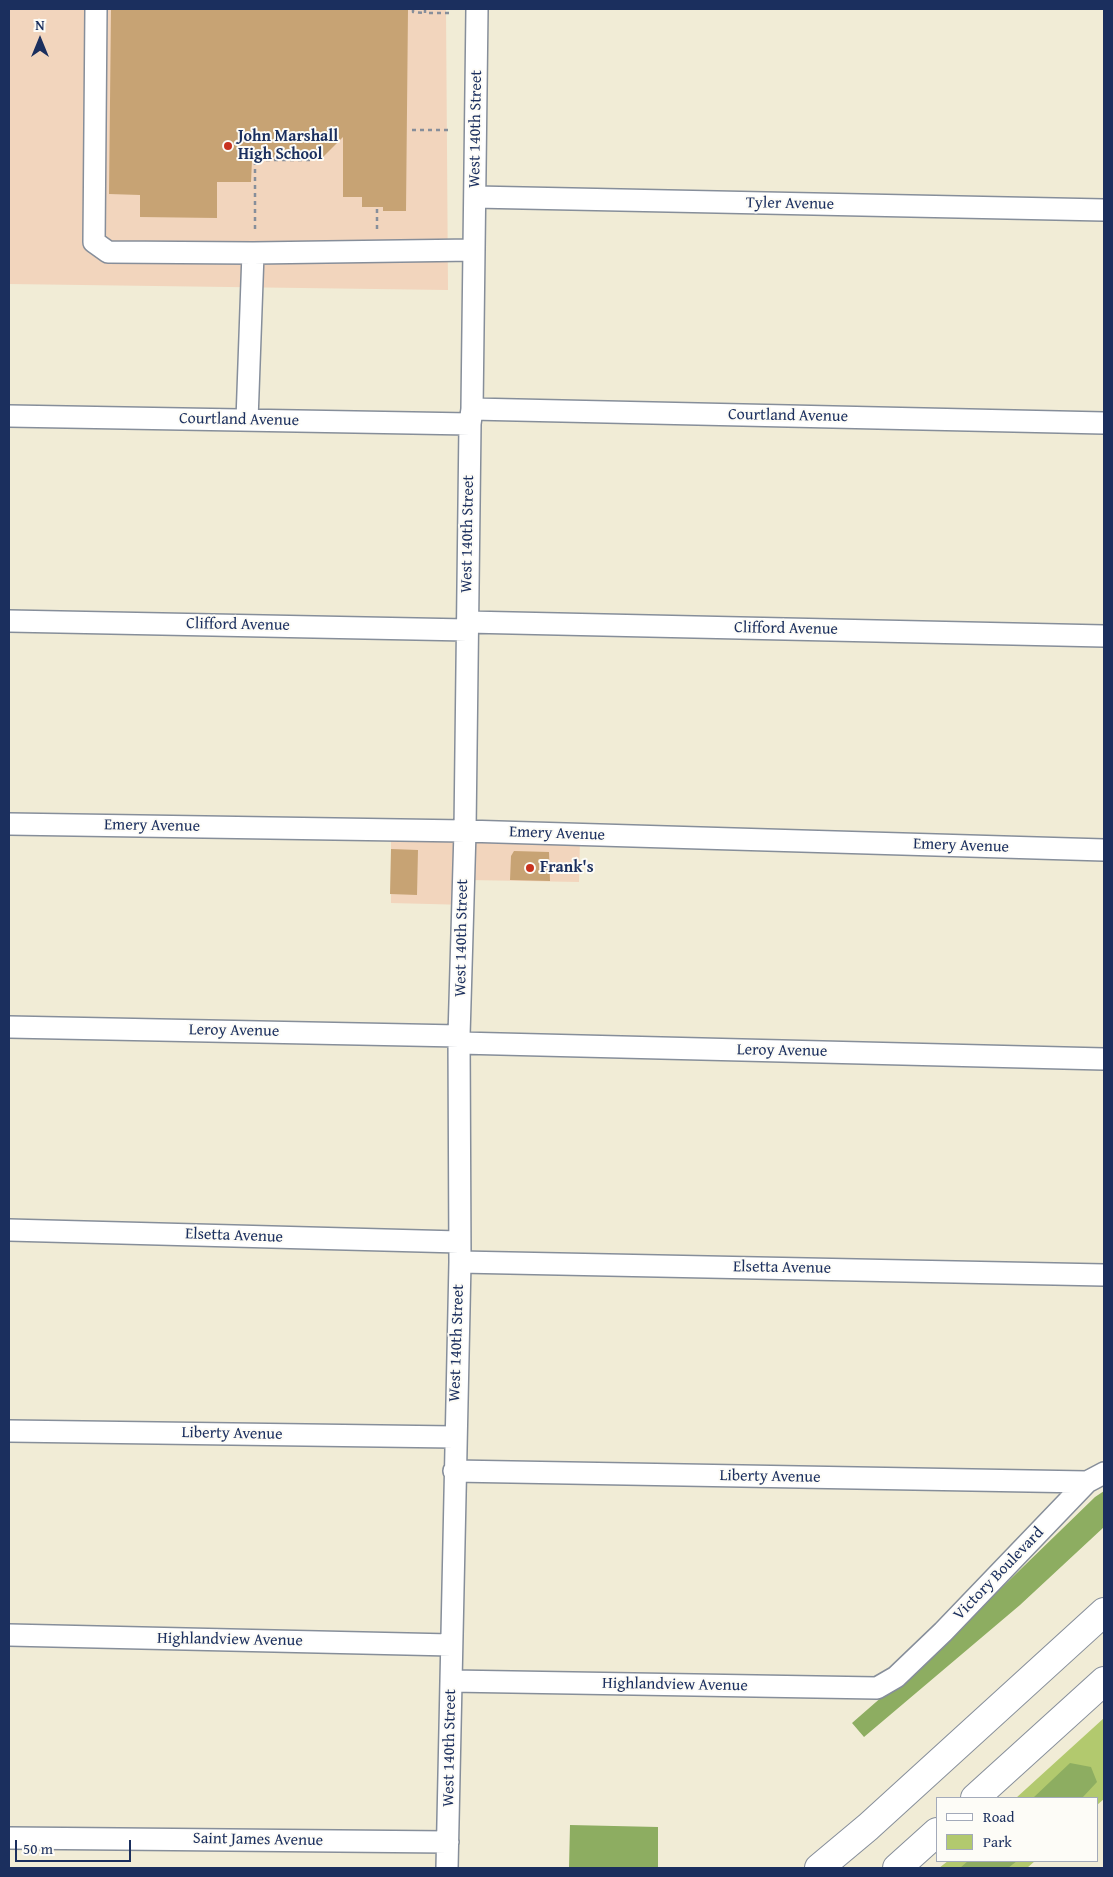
<!DOCTYPE html>
<style>
body{margin:0}
#map{position:relative;width:1113px;height:1877px;overflow:hidden;background:#f1ecd6;font-family:"Gentium Book Plus",serif}
canvas{display:block}
.frame{position:absolute;inset:0;border:10px solid #1b2f5e;pointer-events:none}
.legend{position:absolute;left:936px;top:1797px;width:162px;height:65px;box-sizing:border-box;background:#fdfcf7;border:1px solid #a3aaba;margin:0;padding:6px 9px;list-style:none;font-size:15px;color:#1b2f5e}
.legend li{display:flex;align-items:center;gap:10px;height:25px}
.legend b{width:25px;border:1px solid #a3aaba}
.north{position:absolute;left:15px;top:15px;width:50px;height:50px;-webkit-text-stroke:4px #fdfcf7;paint-order:stroke;rotate:0deg;font-size:14px;font-weight:700;line-height:20px;text-align:center;color:#1b2f5e}
.north::after{content:'';display:block;margin:auto;width:18px;height:22px;background:#1b2f5e;clip-path:polygon(50% 0,100% 100%,50% 72%,0 100%)}
.scale{position:absolute;left:15px;top:1840px;width:116px;height:22px;box-sizing:border-box;border:2px solid #1b2f5e;border-top:0;padding-left:6px;font-size:15px;line-height:18px;white-space:nowrap;color:#1b2f5e;-webkit-text-stroke:4px #fdfcf7;paint-order:stroke}
</style>
<div id="map">
<canvas width="1113" height="1877"></canvas>
<div class="frame"></div>
<ul class="legend">
<li><b style="height:6px;background:#fff"></b>Road</li>
<li><b style="height:14px;background:#b2c96e"></b>Park</li>
</ul>
<div class="north">N</div>
<div class="scale">50 m</div>
</div>
<script>
const ctx = document.querySelector('canvas').getContext('2d');
ctx.lineJoin = 'round';
function fillPath(path, color) { ctx.fillStyle = color; ctx.fill(path, 'evenodd'); }
const poly = rows => new Path2D(rows.map(r => 'M' + r).join(''));
function strokePath(path, color, width, dash) { ctx.strokeStyle = color; ctx.lineWidth = width; ctx.lineCap = dash ? 'butt' : 'round'; ctx.setLineDash(dash || []); ctx.stroke(path); }
function write(font, color, halo, rows, align = 'center') {
  ctx.font = font + ' "Gentium Book Plus",serif'; ctx.lineWidth = 4; ctx.setLineDash([]); ctx.textBaseline = 'middle'; ctx.strokeStyle = halo; ctx.fillStyle = color; for (const [text, x, y, turn = 0] of rows) {
    ctx.save(); ctx.translate(x, y); ctx.rotate((+turn || 0) * Math.PI / 180); ctx.textAlign = isNaN(turn) ? turn : align; if (halo) ctx.strokeText(text, 0, 0); ctx.fillText(text, 0, 0); ctx.restore();
  }
}
fillPath(poly([
 [9,9,446,9,448,290,9,284],
 [391,835,580,839,579,882,469,880,468,905,391,903]
]), '#f2d5bd');
fillPath(poly([
 [1104,1718,1104,1799,1097,1805,1097,1798,1016,1798],
 [948,1861,1035,1861,1027,1868,939,1868]
]), '#b2c96e');
fillPath(poly([
 [1104,1491,1104,1527,1020,1605,864,1737,852,1723,955,1633,1095,1497],
 [1070,1763,1091,1767,1097,1782,1082,1798,1033,1798],
 [570,1825,658,1827,658,1868,569,1868],
 [968,1861,1017,1861,1008,1868,960,1868]
]), '#8dad61');
fillPath(poly([
 [111,9,408,9,406,211,383,211,383,207,362,207,362,197,343,197,343,137,320,160,252,160,251,182,217,182,217,218,140,217,140,195,109,194],
 [391,849,418,850,417,895,390,894],
 [514,851,549,852,550,881,510,880,511,856]
]), '#c7a374');
const minor = poly([
 [96,9,94,242,108,252,253,253,247,420],
 [475,197,1104,210],
 [253,253,474,250],
 [472,409,1104,423],
 [9,416,470,424],
 [9,621,467,630],
 [467,622,1104,636],
 [9,824,465,831,1104,850],
 [9,1027,459,1036],
 [460,1043,1104,1059],
 [9,1230,459,1242],
 [460,1262,1104,1275],
 [9,1431,454,1437],
 [454,1471,1087,1482],
 [9,1635,451,1645],
 [451,1681,877,1688,896,1677,943,1632,1087,1482,1104,1473],
 [9,1838,448,1842],
 [447,1868,460,1262,459,1036,465,831,470,424,472,409,477,9]
]);
const highway = poly([
 [975,1798,1104,1681],
 [819,1868,868,1827,1104,1612],
 [897,1868,937,1832]
]);
strokePath(minor, '#868e9a', 24);
strokePath(highway, '#868e9a', 30);
strokePath(poly([
 [413,9,413,12,425,13],
 [425,9,425,13,451,13],
 [412,130,449,130],
 [377,209,377,231],
 [255,229,255,160,312,160]
]), '#868e9a', 2.5, [4, 4]);
strokePath(minor, '#fff', 21);
strokePath(highway, '#fff', 28);
for (const [x, y, r, color] of [
 [228,146,5,"#c8321e"],
 [530,868,5,"#c8321e"]
]) { const dot = new Path2D(); dot.arc(x, y, r, 0, 2 * Math.PI); ctx.fillStyle = color; ctx.fill(dot); strokePath(dot, '#fdfcf7', 2); }
write('16px', '#1b2f5e', '#fdfcf7', [
 ["West 140th Street",476,129,-89],
 ["Tyler Avenue",790,204,1],
 ["Courtland Avenue",788,416,1],
 ["Courtland Avenue",239,420,1],
 ["West 140th Street",468,534,-89],
 ["Clifford Avenue",238,625,1],
 ["Clifford Avenue",786,629,1],
 ["Emery Avenue",152,826,1],
 ["Emery Avenue",557,834,2],
 ["Emery Avenue",961,846,2],
 ["West 140th Street",462,938,-89],
 ["Leroy Avenue",234,1031,1],
 ["Leroy Avenue",782,1051,1],
 ["Elsetta Avenue",234,1236,2],
 ["Elsetta Avenue",782,1268,1],
 ["West 140th Street",457,1343,-88],
 ["Liberty Avenue",232,1434,1],
 ["Liberty Avenue",770,1477,1],
 ["Victory Boulevard",999,1574,-46],
 ["Highlandview Avenue",230,1640,1],
 ["Highlandview Avenue",675,1685,1],
 ["West 140th Street",450,1748,-89],
 ["Saint James Avenue",258,1840,1]
]);
write('bold 16px', '#1b2f5e', '#fdfcf7', [
 ["John Marshall",238,137],
 ["High School",238,155],
 ["Frank's",540,868]
], 'left');
</script>
